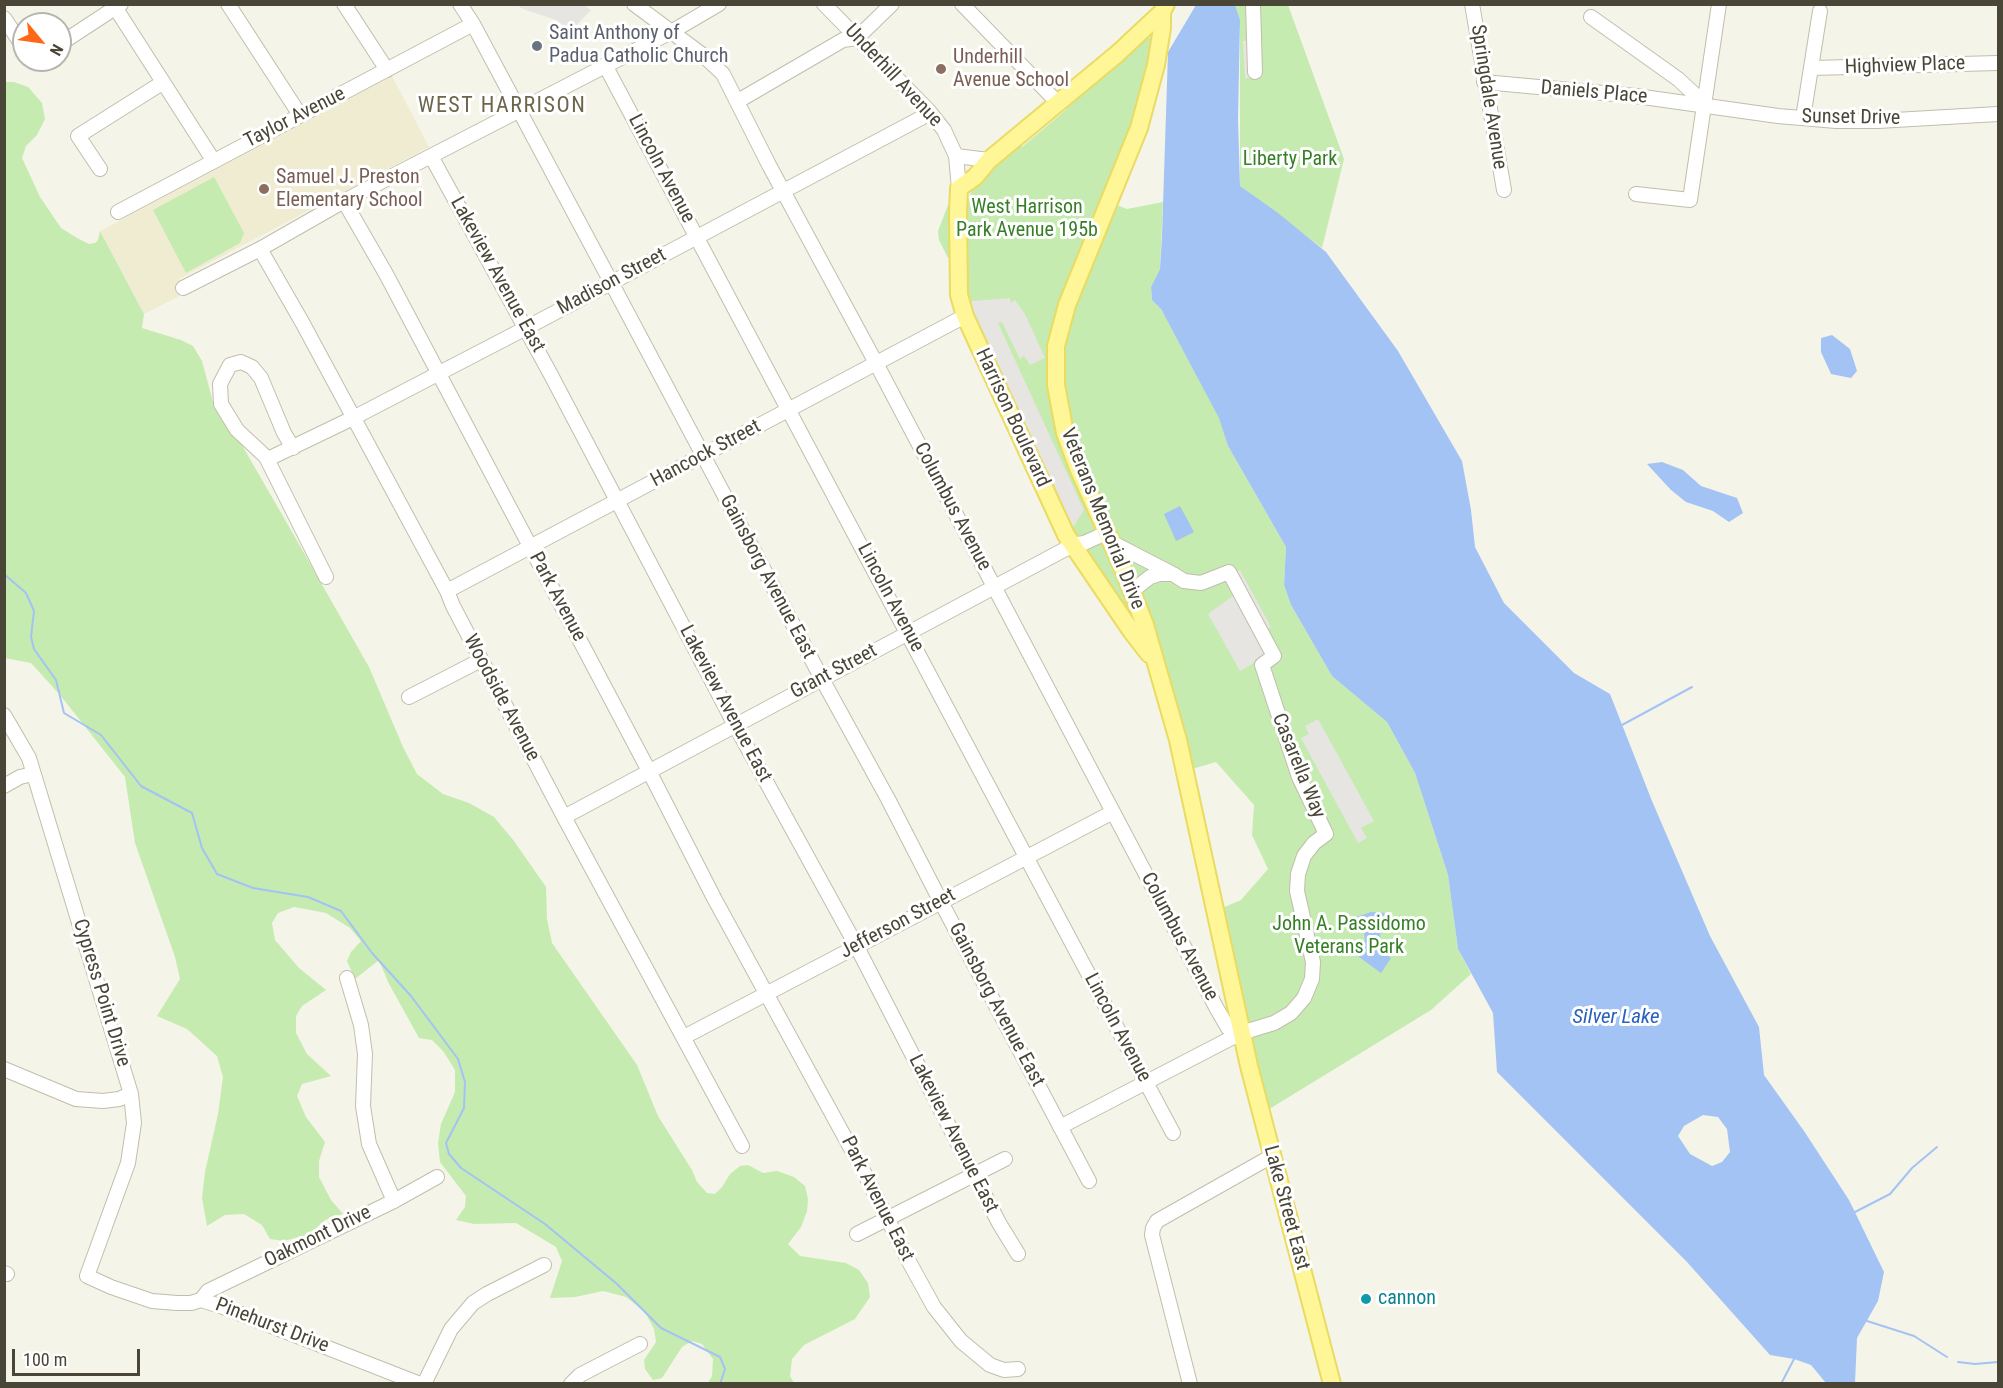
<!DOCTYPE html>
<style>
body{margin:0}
#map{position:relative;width:2003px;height:1388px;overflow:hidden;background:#f5f4e9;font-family:"Roboto Condensed",sans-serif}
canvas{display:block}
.frame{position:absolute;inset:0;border:6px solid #494637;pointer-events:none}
.north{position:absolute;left:12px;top:12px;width:60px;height:60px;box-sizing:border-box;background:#fff;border:2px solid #b6b5af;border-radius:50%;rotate:119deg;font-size:16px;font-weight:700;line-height:24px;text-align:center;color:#494637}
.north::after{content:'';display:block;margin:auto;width:21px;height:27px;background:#ff6616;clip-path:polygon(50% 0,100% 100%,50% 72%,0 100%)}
.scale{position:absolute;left:12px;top:1349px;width:128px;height:27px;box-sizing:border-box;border:3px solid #494637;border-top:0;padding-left:8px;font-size:18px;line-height:21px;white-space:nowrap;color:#494637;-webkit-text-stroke:4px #fff;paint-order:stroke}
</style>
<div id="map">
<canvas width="2003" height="1388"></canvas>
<div class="frame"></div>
<div class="north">N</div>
<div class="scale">100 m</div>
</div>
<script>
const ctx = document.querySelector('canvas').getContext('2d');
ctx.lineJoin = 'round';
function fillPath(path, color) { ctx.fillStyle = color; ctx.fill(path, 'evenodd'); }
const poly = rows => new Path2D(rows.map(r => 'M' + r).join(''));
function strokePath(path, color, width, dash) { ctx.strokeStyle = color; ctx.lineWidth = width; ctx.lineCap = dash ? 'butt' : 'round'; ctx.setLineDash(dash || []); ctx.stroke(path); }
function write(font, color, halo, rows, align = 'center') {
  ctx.font = font + ' "Roboto Condensed",sans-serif'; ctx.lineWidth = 6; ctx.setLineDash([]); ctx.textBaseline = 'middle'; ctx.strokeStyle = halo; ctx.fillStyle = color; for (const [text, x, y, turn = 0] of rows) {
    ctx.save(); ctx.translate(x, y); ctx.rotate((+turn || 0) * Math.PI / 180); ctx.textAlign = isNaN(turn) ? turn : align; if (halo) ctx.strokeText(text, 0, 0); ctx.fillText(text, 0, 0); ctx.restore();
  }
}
fillPath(poly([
 [392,76,429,147,179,279,185,293,144,314,100,231]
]), '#efecd2');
fillPath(poly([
 [1235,5,1288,5,1344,159,1322,248,1240,186,1240,21],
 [1146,37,1154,39,1145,89,1052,353,1097,526,1094,533,1077,538,1073,536,1026,436,1026,427,1003,377,998,374,967,308,965,206,975,183,1019,144,1022,147,1067,109,1065,107],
 [4,82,14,82,28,87,42,103,45,119,37,135,26,146,22,158,40,197,61,228,77,238,89,244,95,243,98,240,100,231,144,314,142,328,181,340,193,346,202,361,213,402,243,447,284,518,369,667,403,747,417,774,443,794,469,803,494,817,514,841,546,887,547,919,552,943,637,1065,658,1116,692,1170,697,1182,707,1193,715,1194,722,1187,730,1174,740,1166,748,1165,763,1173,777,1171,794,1177,805,1186,808,1199,807,1211,801,1227,788,1244,800,1256,846,1263,859,1270,868,1283,870,1297,855,1319,804,1345,792,1359,790,1376,794,1383,708,1383,712,1376,713,1359,702,1344,692,1341,682,1347,662,1378,653,1380,645,1369,644,1360,656,1342,654,1329,645,1312,626,1297,603,1291,575,1297,550,1298,562,1261,556,1247,516,1223,474,1224,456,1220,465,1207,466,1196,440,1162,438,1143,441,1124,455,1092,455,1070,443,1051,432,1040,419,1038,388,982,379,960,355,979,347,961,351,952,361,941,350,928,326,913,294,907,278,913,272,923,275,940,299,968,326,990,302,1006,296,1016,296,1033,307,1054,331,1076,302,1084,297,1096,306,1117,325,1142,319,1161,319,1177,331,1200,343,1214,325,1220,310,1234,284,1241,270,1239,262,1225,244,1214,225,1215,207,1226,202,1198,205,1172,218,1114,223,1077,217,1056,187,1029,157,1016,180,979,175,957,135,843,125,777,60,695,31,663,5,658],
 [214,177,244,233,240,243,186,273,153,210],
 [1163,202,1160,269,1151,287,1152,300,1161,309,1220,418,1228,446,1286,547,1284,585,1291,605,1332,676,1387,722,1415,773,1448,875,1458,949,1471,974,1431,1010,1266,1111,1220,909,1241,900,1268,869,1252,835,1254,805,1216,762,1192,769,1171,681,1163,667,1077,451,1062,380,1065,332,1114,204,1127,209],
 [948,205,953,205,951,258,948,258,939,240,938,231],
 [1102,542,1105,543,1140,630,1084,552,1086,547]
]), '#c5ebb0');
fillPath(poly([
 [517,5,584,5,591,10,571,31,556,20,523,9],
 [1252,40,1254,78,1245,78,1243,41],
 [1010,298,1011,303,1015,300,1025,314,1045,358,1030,365,1024,356,1020,359,1002,322,998,323,1084,510,1072,529,971,307,972,301],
 [1240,570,1271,627,1265,630,1276,650,1240,671,1208,614,1234,595,1225,577],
 [1318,719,1374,821,1361,828,1367,838,1358,843,1301,738,1309,734,1305,726]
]), '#e6e5e1');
fillPath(poly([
 [1196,5,1235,5,1240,20,1238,119,1240,186,1278,213,1326,252,1398,351,1462,461,1471,510,1475,547,1504,603,1574,673,1610,694,1652,801,1710,936,1759,1027,1764,1075,1804,1131,1849,1200,1884,1272,1878,1301,1857,1338,1855,1383,1826,1383,1811,1365,1794,1359,1770,1355,1687,1262,1497,1072,1493,1013,1458,949,1448,875,1415,773,1387,722,1332,676,1291,605,1284,585,1286,547,1228,446,1219,418,1161,309,1152,300,1151,287,1160,269,1162,236,1168,52],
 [1703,1115,1718,1117,1727,1129,1730,1152,1722,1162,1712,1166,1690,1154,1678,1136,1684,1126],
 [1832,335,1850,349,1857,371,1851,378,1831,374,1821,352,1821,338],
 [1662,462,1683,470,1701,486,1737,498,1743,513,1729,522,1713,511,1686,502,1671,490,1647,464],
 [1180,506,1194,532,1176,541,1164,514],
 [1371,912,1385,913,1380,931,1381,950,1391,958,1381,973,1355,954,1365,940,1364,933,1353,918]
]), '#a3c3f4');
strokePath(poly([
 [4,574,26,593,34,611,31,637,34,649,56,680,64,713,101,735,141,786,192,813,202,848,217,874,253,888,308,897,341,911,372,953,411,996,458,1059,465,1082,464,1108,446,1143,449,1154,461,1168,545,1224,617,1284,661,1328,720,1357,725,1369,720,1384],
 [1622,725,1692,687],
 [1855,1212,1890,1194,1912,1168,1937,1147],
 [1867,1321,1914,1336,1947,1357],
 [1958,1362,1975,1364,1998,1362],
 [1781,1384,1794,1359]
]), '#a3c3f4', 2);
const minor = poly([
 [113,4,213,160],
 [228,4,300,115],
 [344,4,387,70],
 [460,4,473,24,611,282,822,679,888,799,941,902,1089,1181],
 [634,4,704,56,723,74,769,165,876,363,1217,1009,1228,1028,1241,1033],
 [824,4,929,111,944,130,956,156,959,188],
 [962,4,1058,103],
 [1253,4,1255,72],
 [1472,4,1504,190],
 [1591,17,1678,79,1705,104],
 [4,18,24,48],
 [60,44,121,4],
 [31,60,33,62,36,60],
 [605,65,1173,1133],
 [1812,68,1998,63],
 [1484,82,1636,96,1778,116,1836,121,1878,121,1998,114],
 [738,101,843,40,857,38,892,4],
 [1803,118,1820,11],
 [431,156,551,375,735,725,857,947,999,1223,1018,1254],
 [956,156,989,160],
 [100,169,78,136,162,83],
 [1636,194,1690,200,1719,4],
 [344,201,386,274,649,771,714,898,866,1176,907,1258,934,1307,961,1341,990,1365,1004,1370,1018,1369],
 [118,212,473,24],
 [260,249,302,322,447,591,453,606,564,817,742,1146],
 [183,288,260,249,344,201,431,156,671,32,719,4],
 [293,448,284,433,261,378,252,367,241,362,230,365,220,384,221,404,237,430,266,457,326,577],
 [268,459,353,418,526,328,921,118,929,111],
 [1111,542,1171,573],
 [447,591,965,316],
 [409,697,481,660],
 [4,715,29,758,131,1094,134,1123,128,1163,87,1276,111,1287,152,1301,177,1303,191,1303,201,1300,223,1307,420,1384],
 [4,786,20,777,33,774],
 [564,817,1073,545,1084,543,1106,533],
 [347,978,361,1025,365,1054,363,1106,369,1144,394,1201],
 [684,1037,1113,812],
 [4,1069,76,1099,103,1101,119,1099,131,1094],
 [1060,1127,1241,1033,1274,1023,1291,1013,1304,998,1312,979,1313,962,1297,891,1298,874,1304,856,1314,843,1326,834,1299,777,1262,665,1274,656,1229,572,1201,583,1184,581,1173,574,1159,574,1150,577,1132,591],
 [857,1234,1005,1159],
 [4,1273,7,1274],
 [201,1300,208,1291,394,1201,437,1177],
 [424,1384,451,1329,473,1303,487,1294,544,1265],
 [571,1384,580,1375,640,1344],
 [1190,1384,1152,1235,1153,1228,1157,1221,1272,1156]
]);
const major = poly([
 [1166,4,1162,12,1162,28,1156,65,1139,128,1067,305,1056,346,1056,385,1065,433,1078,468,1121,564,1145,625,1178,740,1249,1066,1332,1384],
 [1149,654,1132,632,1066,535,965,316,959,295,958,213,959,188,975,177,989,160,1117,54,1162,12]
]);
strokePath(minor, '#c1beab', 16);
strokePath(major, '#eadb62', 20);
strokePath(minor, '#fff', 14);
strokePath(major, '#fff698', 16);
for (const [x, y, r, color] of [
 [537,46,6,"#6b7280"],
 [941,69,6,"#8d6e63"],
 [264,189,6,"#8d6e63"],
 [1366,1299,6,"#0f9aa8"]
]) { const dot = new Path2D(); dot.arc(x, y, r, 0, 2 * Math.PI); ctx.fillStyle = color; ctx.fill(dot); strokePath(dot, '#fff', 2); }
write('20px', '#5b616d', '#fff', [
 ["Saint Anthony of",549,34],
 ["Padua Catholic Church",549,57]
], 'left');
write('20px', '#785e54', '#fff', [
 ["Underhill",953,58],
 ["Avenue School",953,81],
 ["Samuel J. Preston",276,178],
 ["Elementary School",276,201]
], 'left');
write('20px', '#494637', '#fff', [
 ["Highview Place",1905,66,-2],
 ["Underhill Avenue",893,76,47],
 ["Daniels Place",1594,93,5],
 ["Springdale Avenue",1488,97,81],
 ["Taylor Avenue",295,118,-27],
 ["Sunset Drive",1851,118,1],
 ["Lincoln Avenue",661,169,62],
 ["Lakeview Avenue East",497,275,61],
 ["Madison Street",612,282,-28],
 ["Harrison Boulevard",1012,418,65],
 ["Hancock Street",706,454,-28],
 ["Columbus Avenue",952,507,62],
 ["Veterans Memorial Drive",1102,519,68],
 ["Gainsborg Avenue East",767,577,62],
 ["Park Avenue",557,597,62],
 ["Lincoln Avenue",890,598,62],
 ["Grant Street",834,672,-28],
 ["Woodside Avenue",501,698,62],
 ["Lakeview Avenue East",725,704,62],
 ["Casarella Way",1298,766,68],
 ["Jefferson Street",898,924,-28],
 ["Columbus Avenue",1179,937,62],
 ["Cypress Point Drive",101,993,73],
 ["Gainsborg Avenue East",996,1005,62],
 ["Lincoln Avenue",1117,1028,62],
 ["Lakeview Avenue East",953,1134,63],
 ["Park Avenue East",877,1199,63],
 ["Lake Street East",1286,1208,75],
 ["Oakmont Drive",318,1237,-26],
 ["Pinehurst Drive",272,1326,21]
]);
write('20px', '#367f26', '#fff', [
 ["Liberty Park",1290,160],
 ["West Harrison",1027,208],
 ["Park Avenue 195b",1027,231],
 ["John A. Passidomo",1349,925],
 ["Veterans Park",1349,948]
]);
write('20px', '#0d838f', '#fff', [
 ["cannon",1378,1299]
], 'left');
write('italic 21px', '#2961bb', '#fff', [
 ["Silver Lake",1616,1018]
]);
ctx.letterSpacing = '1.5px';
write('22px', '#6d664d', '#fff', [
 ["WEST HARRISON",502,106]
]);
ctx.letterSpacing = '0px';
</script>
